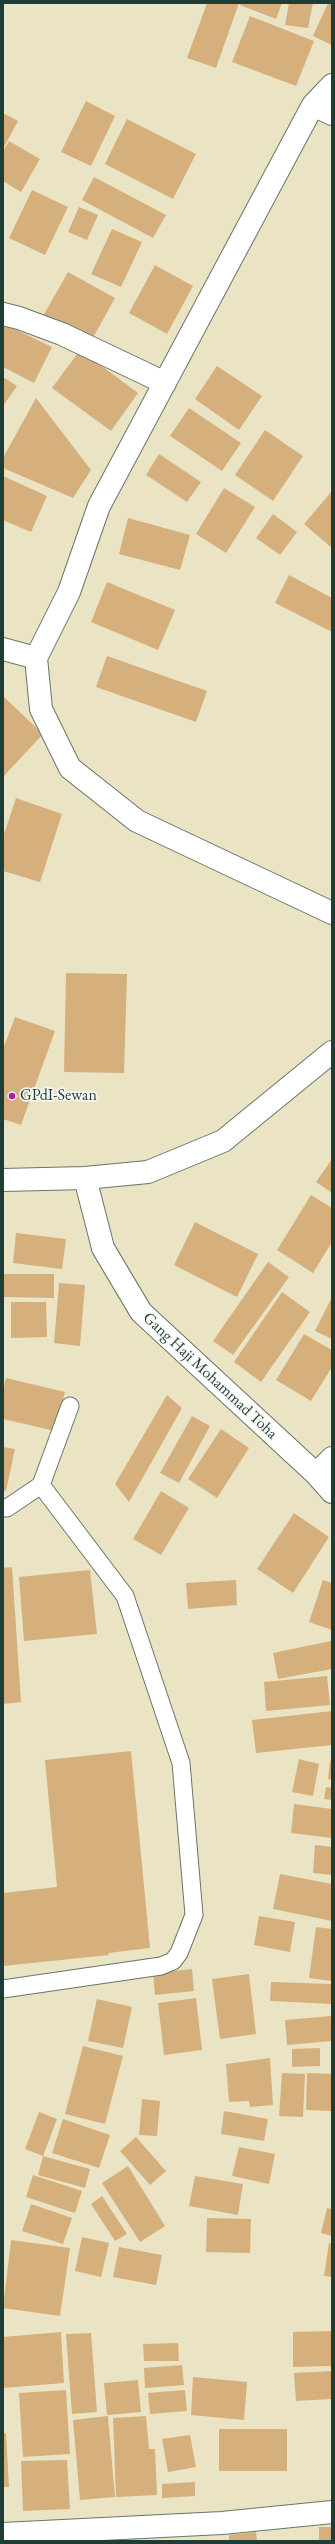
<!DOCTYPE html>
<style>
body{margin:0}
#map{position:relative;width:335px;height:2544px;overflow:hidden;background:#eae4c5;font-family:"EB Garamond",serif}
canvas{display:block}
.frame{position:absolute;inset:0;border:4px solid #1f3d34;pointer-events:none}
</style>
<div id="map">
<canvas width="335" height="2544"></canvas>
<div class="frame"></div>
</div>
<script>
const ctx = document.querySelector('canvas').getContext('2d');
ctx.lineJoin = 'round';
function fillPath(path, color) { ctx.fillStyle = color; ctx.fill(path, 'evenodd'); }
const poly = rows => new Path2D(rows.map(r => 'M' + r).join(''));
function strokePath(path, color, width, dash) { ctx.strokeStyle = color; ctx.lineWidth = width; ctx.lineCap = dash ? 'butt' : 'round'; ctx.setLineDash(dash || []); ctx.stroke(path); }
function write(font, color, halo, rows, align = 'center') {
  ctx.font = font + ' "EB Garamond",serif'; ctx.lineWidth = 3.5; ctx.setLineDash([]); ctx.textBaseline = 'middle'; ctx.strokeStyle = halo; ctx.fillStyle = color; for (const [text, x, y, turn = 0] of rows) {
    ctx.save(); ctx.translate(x, y); ctx.rotate((+turn || 0) * Math.PI / 180); ctx.textAlign = isNaN(turn) ? turn : align; if (halo) ctx.strokeText(text, 0, 0); ctx.fillText(text, 0, 0); ctx.restore();
  }
}
fillPath(poly([
 [207,3,239,3,216,68,187,58],
 [241,3,282,3,276,19,240,5],
 [289,3,313,3,308,28,285,25],
 [328,3,332,3,332,45,313,36],
 [250,16,314,41,296,86,232,62],
 [86,101,115,116,91,166,61,152],
 [3,113,18,121,3,149],
 [127,119,196,154,173,199,105,164],
 [9,141,40,159,21,192,3,181,3,151],
 [94,177,166,215,153,238,82,200],
 [32,190,68,207,45,255,9,238],
 [79,207,98,215,87,240,68,232],
 [112,229,142,242,121,287,91,274],
 [155,265,193,286,167,334,129,313],
 [68,272,115,298,90,343,43,316],
 [4,324,52,347,34,383,3,367],
 [80,350,138,393,111,431,52,388],
 [217,366,262,396,239,430,195,399],
 [3,377,17,386,3,406],
 [36,398,91,470,73,498,3,468,3,458],
 [189,408,241,443,222,471,170,436],
 [265,430,303,456,273,501,235,475],
 [159,454,201,482,187,502,146,475],
 [3,476,47,496,31,532,3,520],
 [224,488,255,507,226,553,196,534],
 [332,491,332,548,304,524],
 [273,514,297,532,280,555,256,538],
 [128,518,190,535,180,570,119,554],
 [289,575,332,598,332,632,275,603],
 [107,582,175,610,158,650,91,622],
 [107,656,207,691,196,722,96,687],
 [3,696,43,734,3,777],
 [16,798,62,814,40,882,3,871,3,837],
 [66,973,127,974,124,1073,64,1072],
 [15,1017,55,1031,21,1125,3,1119,3,1049],
 [332,1159,332,1193,316,1182],
 [311,1195,332,1208,332,1242,313,1273,277,1250],
 [195,1222,258,1254,237,1297,174,1265],
 [16,1233,66,1239,62,1269,13,1263],
 [268,1262,289,1277,233,1355,213,1341],
 [3,1274,54,1274,54,1298,3,1297],
 [59,1283,85,1285,80,1346,54,1343],
 [282,1292,310,1312,261,1382,234,1362],
 [332,1297,332,1339,315,1331],
 [11,1302,46,1302,47,1337,11,1338],
 [304,1334,332,1350,332,1367,311,1401,276,1380],
 [6,1378,65,1392,55,1431,3,1419,3,1391],
 [167,1395,182,1408,129,1502,115,1484],
 [192,1416,210,1426,179,1483,160,1473],
 [221,1429,249,1448,217,1498,188,1479],
 [3,1447,15,1449,6,1491,3,1490],
 [161,1491,189,1508,161,1555,133,1539],
 [294,1513,329,1537,293,1593,257,1569],
 [12,1567,21,1702,3,1704,3,1568],
 [90,1570,97,1634,24,1641,19,1577],
 [236,1580,237,1605,188,1609,186,1583],
 [323,1580,332,1583,332,1630,309,1622],
 [331,1641,332,1669,278,1679,273,1653],
 [327,1676,330,1705,266,1711,264,1682],
 [332,1711,332,1745,256,1753,252,1720],
 [131,1751,150,1948,108,1953,109,1955,3,1966,3,1893,57,1887,45,1760],
 [299,1759,319,1764,313,1796,292,1792],
 [330,1761,332,1762,332,1780,328,1779],
 [326,1787,332,1788,332,1800,324,1799],
 [294,1804,332,1809,332,1838,291,1833],
 [315,1845,332,1847,332,1875,313,1873],
 [280,1874,332,1884,332,1921,273,1909],
 [259,1916,295,1922,290,1952,254,1945],
 [316,1927,332,1929,332,1981,309,1978],
 [192,1969,194,1991,155,1995,153,1973],
 [249,1974,256,2034,220,2039,212,1979],
 [271,1982,332,1984,332,2004,270,2001],
 [196,1998,202,2050,164,2055,158,2003],
 [97,1999,132,2007,123,2048,88,2041],
 [332,2016,332,2041,287,2045,285,2020],
 [83,2046,123,2056,105,2124,65,2114],
 [320,2048,320,2066,292,2067,292,2049],
 [270,2058,273,2105,250,2107,249,2101,229,2102,226,2064],
 [282,2073,305,2074,303,2117,279,2116],
 [307,2073,332,2074,332,2111,306,2110],
 [142,2099,160,2101,157,2136,139,2135],
 [224,2111,268,2119,264,2141,221,2134],
 [39,2112,57,2119,43,2156,25,2149],
 [63,2119,110,2135,99,2168,52,2153],
 [136,2137,166,2171,150,2185,120,2151],
 [239,2147,275,2154,269,2184,232,2176],
 [43,2156,90,2169,85,2188,38,2175],
 [128,2166,165,2226,140,2242,102,2183],
 [33,2175,82,2191,75,2213,26,2197],
 [195,2176,243,2184,238,2215,189,2206],
 [102,2196,127,2234,115,2241,91,2204],
 [31,2204,72,2218,63,2244,22,2231],
 [327,2208,332,2209,332,2236,321,2233],
 [207,2218,251,2219,250,2253,206,2252],
 [82,2237,109,2243,101,2277,75,2271],
 [11,2240,70,2248,60,2316,3,2308],
 [329,2243,332,2244,332,2277,324,2276],
 [119,2247,162,2255,156,2285,113,2277],
 [332,2331,332,2366,293,2367,293,2332],
 [61,2332,64,2383,3,2388,3,2337],
 [91,2333,97,2412,72,2414,66,2334],
 [178,2343,179,2361,144,2361,143,2344],
 [182,2365,184,2385,145,2388,144,2368],
 [332,2371,332,2399,296,2401,294,2373],
 [193,2377,247,2382,244,2420,191,2415],
 [138,2380,141,2412,107,2415,104,2383],
 [66,2390,70,2454,23,2457,19,2393],
 [185,2390,187,2411,150,2414,148,2393],
 [108,2416,115,2497,80,2500,73,2420],
 [146,2416,149,2449,155,2449,157,2495,116,2497,113,2418],
 [219,2429,287,2429,287,2471,219,2471],
 [3,2433,6,2433,9,2487,3,2487],
 [190,2435,196,2467,168,2472,162,2439],
 [67,2460,70,2509,23,2511,21,2461],
 [195,2482,195,2496,162,2498,162,2484],
 [319,2527,332,2527,332,2541,319,2541],
 [256,2532,257,2541,229,2541,229,2535]
]), '#d5b07d');
const service = poly([
 [3,1508,7,1508,41,1485,70,1406],
 [3,1989,161,1966,173,1961,179,1953,194,1915,181,1763,125,1596,41,1485]
]);
const minor = poly([
 [332,85,313,105,99,506,69,592,36,658,41,709,70,768,137,821,332,913],
 [313,105,332,114],
 [3,314,19,318,62,334,165,383],
 [3,649,36,658],
 [85,1178,103,1248,141,1312,316,1474,332,1492],
 [316,1474,332,1458],
 [3,2534,222,2523,332,2512]
]);
const tertiary = poly([
 [3,1180,85,1178,148,1172,223,1141,332,1052]
]);
strokePath(service, '#667767', 19);
strokePath(minor, '#667767', 24);
strokePath(tertiary, '#667767', 24);
strokePath(service, '#fff', 17);
strokePath(minor, '#fff', 22);
strokePath(tertiary, '#fff', 22);
for (const [x, y, r, color] of [
 [12,1096,4,"#b5179e"]
]) { const dot = new Path2D(); dot.arc(x, y, r, 0, 2 * Math.PI); ctx.fillStyle = color; ctx.fill(dot); strokePath(dot, '#f6f6f2', 1.5); }
write('16px', '#1f3d34', '#f6f6f2', [
 ["GPdI-Sewan",20,1096]
], 'left');
write('16px', '#1f3d34', '#f6f6f2', [
 ["Gang Haji Mohammad Toha",210,1376,43]
]);
</script>
